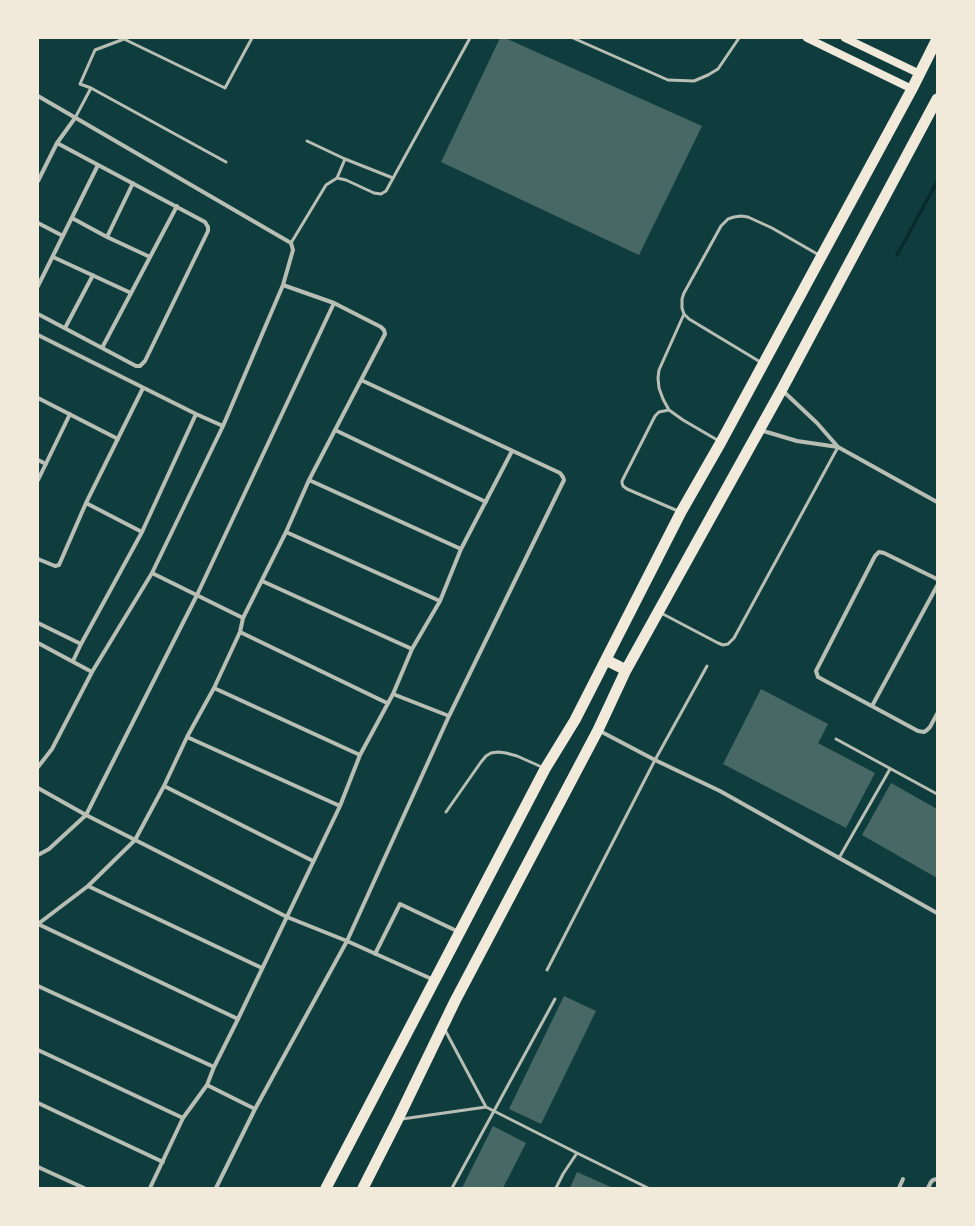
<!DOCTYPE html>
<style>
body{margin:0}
#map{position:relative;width:975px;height:1226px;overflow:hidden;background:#0f3d3e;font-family:"Golos Text",sans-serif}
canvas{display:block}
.frame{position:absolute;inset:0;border:39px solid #f1e9da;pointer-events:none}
</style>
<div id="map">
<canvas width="975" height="1226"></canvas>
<div class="frame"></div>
</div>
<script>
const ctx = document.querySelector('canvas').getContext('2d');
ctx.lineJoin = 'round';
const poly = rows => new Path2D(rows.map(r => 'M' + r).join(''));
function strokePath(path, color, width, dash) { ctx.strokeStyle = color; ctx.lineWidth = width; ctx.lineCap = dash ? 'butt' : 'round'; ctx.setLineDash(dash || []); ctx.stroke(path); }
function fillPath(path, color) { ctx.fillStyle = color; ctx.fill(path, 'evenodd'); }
strokePath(poly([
 [897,255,937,182]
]), '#0a2a2b', 3.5);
fillPath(poly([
 [500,38,505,38,702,126,639,255,441,162],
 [761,689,828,724,818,743,875,773,846,828,723,764],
 [891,783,937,809,937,878,862,835],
 [564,996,596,1011,541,1124,509,1109],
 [493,1126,526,1143,503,1188,462,1188],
 [577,1172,613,1188,570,1188]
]), '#486865');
strokePath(poly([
 [573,38,668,80,694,81,708,75,718,69,739,38],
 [91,88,80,84,95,50,124,39,225,88,252,38],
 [75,118,91,88,226,162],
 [307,141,345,159],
 [337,178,345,159,393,178],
 [291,243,326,185,337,178,346,180,374,193,381,194,386,191,470,38],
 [684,314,659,370,658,378,659,388,663,399,669,410,683,420,719,441],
 [762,363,689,319,684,314,682,308,682,299,684,293,721,226,728,219,734,217,741,216,748,217,772,228,819,255],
 [669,410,659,412,655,416,622,481,622,483,623,486,627,489,678,511],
 [661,613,718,643,723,645,728,644,734,638,838,447],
 [836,739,937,794],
 [446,812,481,762,486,756,491,753,498,752,506,753,517,756,544,768],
 [839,858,890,769],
 [547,970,655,760,707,666],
 [486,1107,577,1153,648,1188],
 [402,1119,486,1107,445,1030],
 [452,1188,555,999],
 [556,1188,563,1174,577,1153]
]), '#b8beb3', 3);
strokePath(poly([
 [38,96,291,243,293,250,283,285,223,426,152,573,92,672,52,749,38,767],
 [38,181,57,143,75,118],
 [72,218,107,237,150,257],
 [38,223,63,236],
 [107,237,133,183],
 [53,257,131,293],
 [38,286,98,165],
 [38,314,136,366,140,366,145,361,208,231,208,227,205,222,57,143],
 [65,328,93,275],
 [38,335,196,414,223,426],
 [102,348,177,206],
 [782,390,817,423,838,447],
 [38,398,118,439],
 [335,430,486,502],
 [760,430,797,441,838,447,937,502],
 [38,460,46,464],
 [38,480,70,414],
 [309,480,461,549],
 [86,503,142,532],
 [286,532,440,601],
 [38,559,55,566,59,565,86,503,143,388],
 [152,573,243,618],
 [937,579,884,553,879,552,875,556,816,671,818,677,918,731,924,732,927,730,930,727,937,714],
 [262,581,412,649],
 [38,623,81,644],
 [240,632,387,703],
 [38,643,92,672],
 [73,661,81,644,142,532,196,414],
 [214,688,360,755],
 [393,694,449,716],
 [872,706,937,586],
 [598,730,655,760,720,791,937,913],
 [187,737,340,806],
 [164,786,313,861],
 [38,788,86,815,287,917,347,941,434,980],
 [38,855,49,849,86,815,197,595,334,303],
 [88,886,262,968],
 [38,924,88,886,135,840,164,786,187,737,214,688,240,632,243,618,286,532,309,480,385,334,384,330,381,327,334,303,283,285],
 [38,924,238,1019],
 [375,954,400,904,459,932],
 [38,986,214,1067],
 [38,1050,183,1118],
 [207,1085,255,1109],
 [38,1103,163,1162],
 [38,1167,84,1188],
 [150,1188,183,1118,207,1085,214,1067,238,1019,340,806,360,755,393,694,412,649,440,601,461,549,512,451],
 [216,1188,255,1109,347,941,449,716,564,480,563,477,560,473,361,380],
 [899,1188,903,1179],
 [928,1188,931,1182,933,1180,937,1179]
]), '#b8beb3', 4);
strokePath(poly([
 [807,38,912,89],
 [845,38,920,74]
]), '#f1e9da', 8);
strokePath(poly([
 [606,660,626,670],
 [326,1188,545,769,575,720,681,512,721,442,821,257,912,89,937,39],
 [363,1188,398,1119,455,1001,598,730,626,670,782,389,937,99]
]), '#f1e9da', 11);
</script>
